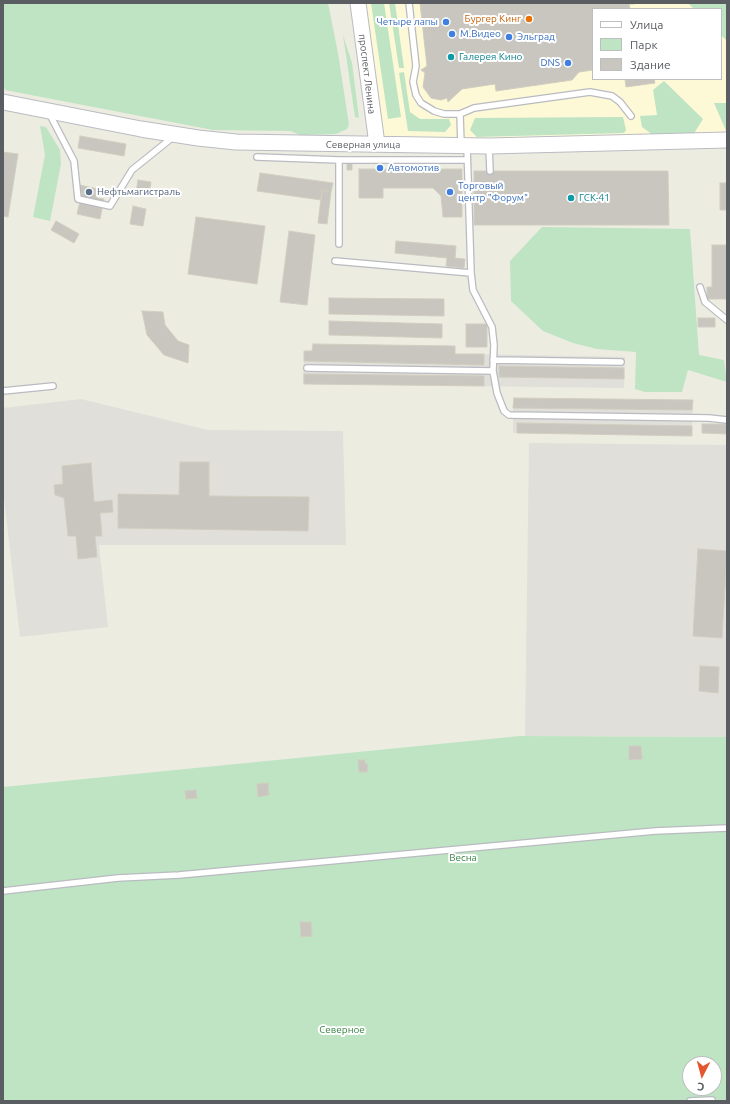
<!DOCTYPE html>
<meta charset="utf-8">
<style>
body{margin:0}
#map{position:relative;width:730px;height:1104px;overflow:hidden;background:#edece1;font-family:Ubuntu,sans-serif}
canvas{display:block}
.frame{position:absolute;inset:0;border:4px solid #5a5d62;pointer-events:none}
.legend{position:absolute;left:592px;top:8px;width:130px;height:72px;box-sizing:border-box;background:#fff;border:1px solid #bdbec0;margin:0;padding:5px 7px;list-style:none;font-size:12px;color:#5a5d62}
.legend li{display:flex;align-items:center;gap:8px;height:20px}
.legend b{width:20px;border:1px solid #bdbec0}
.north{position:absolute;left:682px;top:1056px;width:40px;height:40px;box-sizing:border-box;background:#fff;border:1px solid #bdbec0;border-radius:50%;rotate:186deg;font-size:11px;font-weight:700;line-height:16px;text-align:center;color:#5a5d62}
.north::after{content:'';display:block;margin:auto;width:14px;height:18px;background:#e45630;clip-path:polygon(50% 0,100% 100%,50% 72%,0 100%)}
</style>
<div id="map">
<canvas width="730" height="1104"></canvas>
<div class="frame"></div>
<ul class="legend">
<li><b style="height:5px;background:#fff"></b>Улица</li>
<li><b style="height:11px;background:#bee4c3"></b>Парк</li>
<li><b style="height:11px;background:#c8c6bf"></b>Здание</li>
</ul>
<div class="north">С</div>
</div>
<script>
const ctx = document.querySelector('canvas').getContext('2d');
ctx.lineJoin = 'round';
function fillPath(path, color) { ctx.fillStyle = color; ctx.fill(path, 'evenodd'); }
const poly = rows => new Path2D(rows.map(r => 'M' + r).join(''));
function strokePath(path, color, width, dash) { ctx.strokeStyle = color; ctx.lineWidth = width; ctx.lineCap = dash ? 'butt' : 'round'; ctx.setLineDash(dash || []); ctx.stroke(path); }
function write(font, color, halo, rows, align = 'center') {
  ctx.font = font + ' Ubuntu,sans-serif'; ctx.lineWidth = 4; ctx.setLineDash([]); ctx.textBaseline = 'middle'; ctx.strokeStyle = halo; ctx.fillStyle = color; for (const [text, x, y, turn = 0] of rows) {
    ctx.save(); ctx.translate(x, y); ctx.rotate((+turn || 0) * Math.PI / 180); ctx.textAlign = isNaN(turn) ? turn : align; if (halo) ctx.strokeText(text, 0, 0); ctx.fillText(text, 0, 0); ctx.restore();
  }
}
fillPath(poly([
 [358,3,727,3,727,140,377,144],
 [593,9,721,9,721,79,593,79]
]), '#fdf9d6');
fillPath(poly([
 [304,351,625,357,624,388,303,384],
 [513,398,693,401,692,435,513,433],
 [81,399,208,430,343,431,346,545,99,545,108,627,20,637,3,489,3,408],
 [529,443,727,445,727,737,525,736]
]), '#e0dfd9');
fillPath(poly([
 [3,3,328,3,338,53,349,125,347,129,336,134,300,135,291,131,213,130,5,90,3,84],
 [371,3,384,3,401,117,388,119],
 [389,3,395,3,404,68,399,68],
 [688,3,727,3,727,41,721,35,721,9,694,9],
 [343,35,352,63,359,118,355,117],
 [404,72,410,112,420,119,449,119,451,125,445,132,408,131,399,73],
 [664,81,703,119,693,135,657,138,642,127,640,116,657,115,653,90],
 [714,103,727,103,727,133],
 [623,117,626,130,624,133,477,137,470,130,475,118],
 [40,126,46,127,60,150,61,164,50,221,33,217,45,155],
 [542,227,690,229,699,355,724,360,727,382,688,370,682,392,645,392,635,389,636,352,597,349,573,343,543,331,511,301,510,261],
 [520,736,727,737,727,1101,3,1101,3,787],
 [690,1064,714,1064,714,1088,690,1088]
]), '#bee4c3');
const building = poly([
 [420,3,634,3,634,4,629,4,630,9,593,9,593,70,579,72,572,80,496,91,495,84,462,89,448,102,447,98,441,100,431,98,423,87,425,73,421,70,427,66,420,3],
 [625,79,654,79,655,83,626,87,625,79],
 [80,136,126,144,124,156,78,148,80,136],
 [3,152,18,154,8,217,3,216,3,152],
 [347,163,352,163,352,170,347,170,347,163],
 [359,169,462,169,462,217,443,217,441,196,433,188,383,188,383,198,359,198,359,169],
 [474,171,668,171,669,225,474,225,474,171],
 [260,173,333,183,331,192,322,190,321,200,257,191,260,173],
 [138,180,151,182,149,194,136,192,138,180],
 [720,183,727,183,727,210,720,210,720,183],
 [80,185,98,189,97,198,104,199,100,219,77,214,82,193,78,192,80,185],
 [322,190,331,192,327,224,318,223,322,190],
 [133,206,146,209,143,226,130,224,133,206],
 [196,217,265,226,257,284,188,274,196,217],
 [56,221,79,234,74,243,51,230,56,221],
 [289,231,315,235,307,305,280,302,289,231],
 [396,241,456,246,455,258,465,259,464,268,446,266,447,258,395,253,396,241],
 [712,245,727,245,727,299,707,299,707,287,712,287,712,245],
 [329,298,444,299,444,316,329,314,329,298],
 [142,311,163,312,165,325,178,341,189,345,188,363,164,355,147,335,142,311],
 [698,318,715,318,715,327,698,327,698,318],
 [329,321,442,324,442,338,329,335,329,321],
 [466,324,487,324,487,347,466,347,466,324],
 [313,344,455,346,455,354,484,354,484,365,304,361,304,351,312,351,313,344],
 [499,366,624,368,624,379,499,377,499,366],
 [304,374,484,376,484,386,304,384,304,374],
 [514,398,693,400,692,410,513,408,514,398],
 [517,423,692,426,692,436,517,433,517,423],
 [702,424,727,424,727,434,702,433,702,424],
 [180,462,209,462,209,496,309,497,308,531,118,528,118,494,179,495,180,462],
 [91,463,94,502,112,500,113,512,100,513,102,536,95,536,97,557,78,559,76,536,68,536,64,498,55,495,54,485,63,484,62,466,91,463],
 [698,549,727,551,722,638,693,636,698,549],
 [700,666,719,667,718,693,699,691,700,666],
 [629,746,641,746,642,759,629,760,629,746],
 [358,760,365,760,365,764,368,764,367,772,359,772,358,760],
 [268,783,269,795,258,797,257,784,268,783],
 [196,790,197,798,186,799,185,791,196,790],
 [300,922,311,922,312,936,301,937,300,922]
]);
fillPath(building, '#c8c6bf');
strokePath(building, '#d1cec0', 1);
const service = poly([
 [409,3,416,66,413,82,416,95,421,103,434,111,444,114,460,114],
 [49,113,74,161,78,199,110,206,132,170,173,137],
 [461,145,460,114,474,108,590,92,612,96,620,102,631,116],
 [489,146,490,171],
 [257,157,339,160,467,160],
 [339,160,339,244],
 [335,261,471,273,467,146],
 [700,287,705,302,727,320],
 [493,360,621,362],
 [307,368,493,371,494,345,492,327,473,290,471,273],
 [493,371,497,393,504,411,509,415,709,418,727,420],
 [3,391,53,386],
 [3,891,118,878,179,875,655,831,727,828],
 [690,1101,712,1100]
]);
const secondary = poly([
 [358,3,377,144],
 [3,102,141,129,198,138,236,142,489,146,727,140]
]);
strokePath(service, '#b9bbc0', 8);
strokePath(secondary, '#babcc3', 17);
strokePath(service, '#fff', 5.5);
strokePath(secondary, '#fff', 15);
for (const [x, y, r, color] of [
 [529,19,4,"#e8710a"],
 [446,22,4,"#3f7fe0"],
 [452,34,4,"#3f7fe0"],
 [509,37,4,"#3f7fe0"],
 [451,57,4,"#0f9aa8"],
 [568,63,4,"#3f7fe0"],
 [380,168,4,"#3f7fe0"],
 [89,192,4,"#5c6f8a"],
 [450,192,4,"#3f7fe0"],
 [571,198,4,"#0f9aa8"]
]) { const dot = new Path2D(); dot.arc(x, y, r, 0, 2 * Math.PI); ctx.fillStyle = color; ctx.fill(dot); strokePath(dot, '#fff', 1.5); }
write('10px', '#c56008', '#fff', [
 ["Бургер Кинг",521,19]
], 'right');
write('10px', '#366cbe', '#fff', [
 ["Четыре лапы",438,22,"right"],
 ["М.Видео",460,34],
 ["Эльград",517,37],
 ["DNS",560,63,"right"],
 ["Автомотив",388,168],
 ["Торговый",458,186],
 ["центр \"Форум\"",458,198]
], 'left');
write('10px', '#0d838f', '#fff', [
 ["Галерея Кино",459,57],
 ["ГСК-41",579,198]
], 'left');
write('10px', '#5a5d62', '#fff', [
 ["проспект Ленина",367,74,83],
 ["Северная улица",363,145]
]);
write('10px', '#4e5e75', '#fff', [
 ["Нефтьмагистраль",97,192]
], 'left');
write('10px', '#378445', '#fff', [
 ["Весна",463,858],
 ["Северное",342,1030]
]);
</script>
